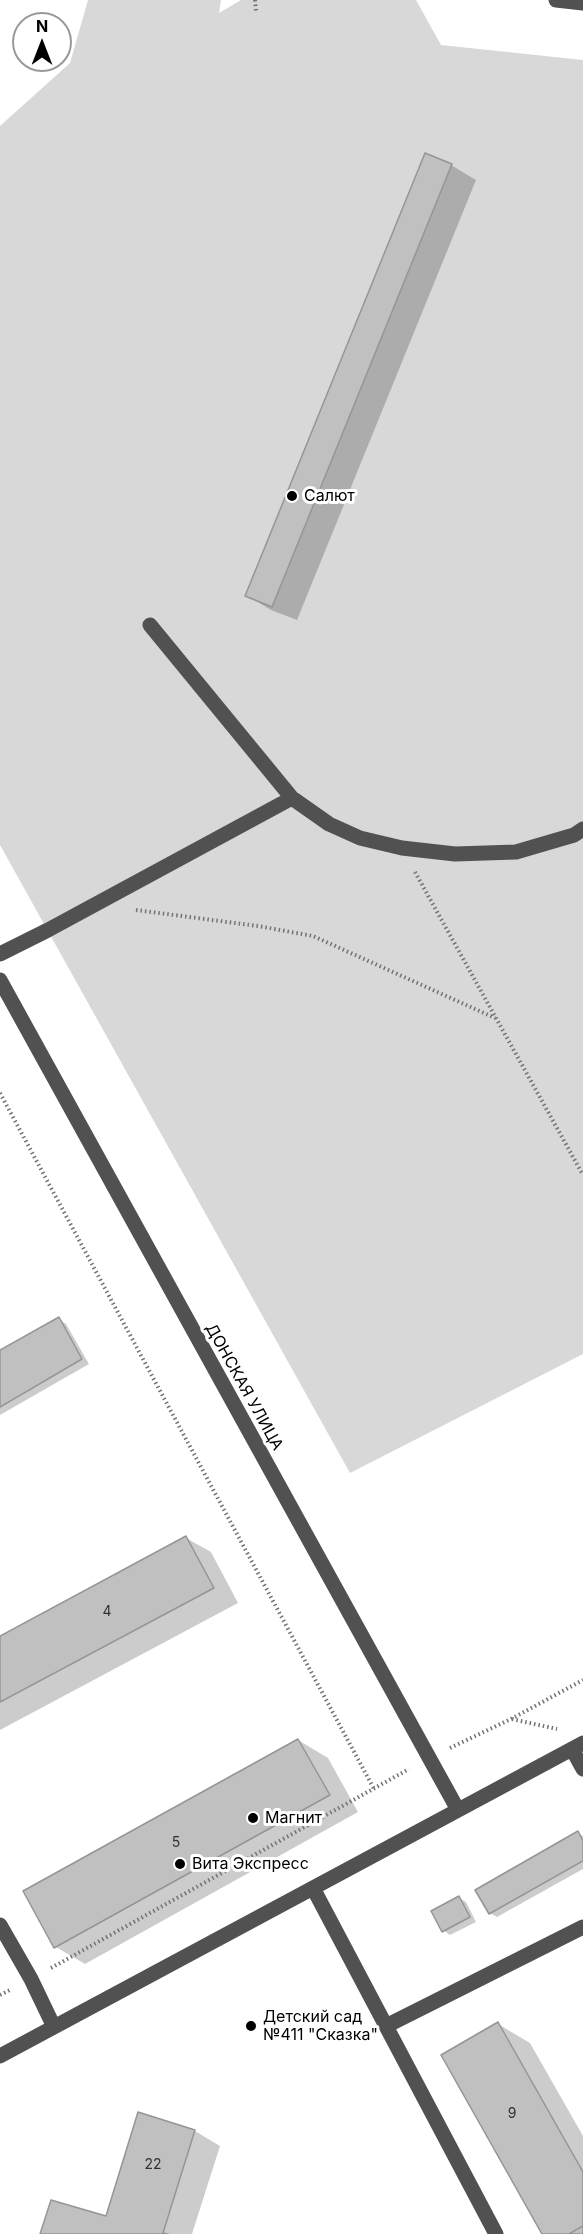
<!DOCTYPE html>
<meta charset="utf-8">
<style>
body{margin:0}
#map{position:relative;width:583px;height:2234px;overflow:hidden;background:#fff;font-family:Inter,sans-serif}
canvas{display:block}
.north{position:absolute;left:12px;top:12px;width:60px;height:60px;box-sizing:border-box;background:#fff;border:2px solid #999;border-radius:50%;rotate:0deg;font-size:16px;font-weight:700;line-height:24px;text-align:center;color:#000}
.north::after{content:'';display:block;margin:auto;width:21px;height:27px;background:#000;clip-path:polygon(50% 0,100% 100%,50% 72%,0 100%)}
</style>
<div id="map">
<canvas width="583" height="2234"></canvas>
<div class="north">N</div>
</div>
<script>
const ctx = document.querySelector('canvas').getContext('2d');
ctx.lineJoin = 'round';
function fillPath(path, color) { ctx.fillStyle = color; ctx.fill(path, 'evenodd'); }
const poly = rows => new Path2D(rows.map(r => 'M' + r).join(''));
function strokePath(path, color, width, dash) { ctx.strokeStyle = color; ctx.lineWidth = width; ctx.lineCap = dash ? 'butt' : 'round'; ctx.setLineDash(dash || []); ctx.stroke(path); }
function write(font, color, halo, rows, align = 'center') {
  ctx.font = font + ' Inter,sans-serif'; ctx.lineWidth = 6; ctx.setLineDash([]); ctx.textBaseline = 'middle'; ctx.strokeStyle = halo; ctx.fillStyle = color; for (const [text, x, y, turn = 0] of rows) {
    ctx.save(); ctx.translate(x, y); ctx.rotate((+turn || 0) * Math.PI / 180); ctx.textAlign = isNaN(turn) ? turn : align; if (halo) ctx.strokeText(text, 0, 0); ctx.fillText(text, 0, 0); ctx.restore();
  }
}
fillPath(poly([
 [88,0,221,0,219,13,241,0,416,0,441,45,583,60,583,1354,350,1473,0,845,0,126,70,63]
]), '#d8d8d8');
fillPath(poly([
 [451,165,476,180,297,620,271,610,246,595],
 [59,1319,66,1324,89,1364,0,1415,0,1351],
 [186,1538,211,1552,238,1603,0,1730,0,1637],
 [298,1740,328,1758,358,1812,85,1964,56,1947],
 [578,1833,583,1836,583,1869,497,1917,490,1913],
 [459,1898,466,1902,476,1922,450,1935,443,1930],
 [498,2024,530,2043,583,2136,583,2234,543,2234],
 [195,2131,220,2146,192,2234,42,2234,107,2218]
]), '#0003');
const building = poly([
 [425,153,452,164,272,607,245,596,425,153],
 [59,1317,82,1359,0,1407,0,1350,59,1317],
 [186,1536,214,1588,0,1702,0,1636,186,1536],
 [298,1739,330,1795,54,1948,23,1891,298,1739],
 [578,1831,583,1841,583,1861,489,1914,475,1890,578,1831],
 [459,1896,470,1917,442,1932,431,1911,459,1896],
 [498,2022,583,2172,583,2226,569,2234,542,2234,441,2055,498,2022],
 [138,2112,195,2130,163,2233,168,2234,40,2234,51,2200,106,2216,138,2112],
 [583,2226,583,2234,569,2234,583,2226]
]);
fillPath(building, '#c0c0c0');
strokePath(building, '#959595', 1.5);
strokePath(poly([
 [255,0,256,11],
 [415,872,583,1175],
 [136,910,258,926,313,936,495,1018],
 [0,1093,374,1789],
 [512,1719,557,1729],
 [450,1748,511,1719,583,1680],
 [51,1968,409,1769],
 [0,1995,10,1990]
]), '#737373', 4, [1.5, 3]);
strokePath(poly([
 [556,0,583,3],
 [150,625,292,798,329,824,360,838,402,848,455,854,516,852,574,835,583,829],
 [0,954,48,930,292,798],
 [0,980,458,1810],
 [572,1749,583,1769],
 [313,1888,496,2234],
 [0,1925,31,1979,54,2027],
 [386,2026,583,1927],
 [0,2056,583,1743]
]), '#515151', 15);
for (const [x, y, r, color] of [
 [292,496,6,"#000"],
 [253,1818,6,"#000"],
 [180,1864,6,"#000"],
 [251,2026,6,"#000"]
]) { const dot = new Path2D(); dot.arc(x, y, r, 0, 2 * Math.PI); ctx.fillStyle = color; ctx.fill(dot); strokePath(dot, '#fff', 2); }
write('14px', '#303030', null, [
 ["4",107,1612],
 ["5",176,1843],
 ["9",512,2114],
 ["22",153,2165]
]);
write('16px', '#000', '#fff', [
 ["Салют",304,496],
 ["Магнит",265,1818],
 ["Вита Экспресс",192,1864],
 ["Детский сад",263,2017],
 ["№411 \"Сказка\"",263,2035]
], 'left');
write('16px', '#000', '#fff', [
 ["ДОНСКАЯ УЛИЦА",244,1387,61]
]);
</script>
